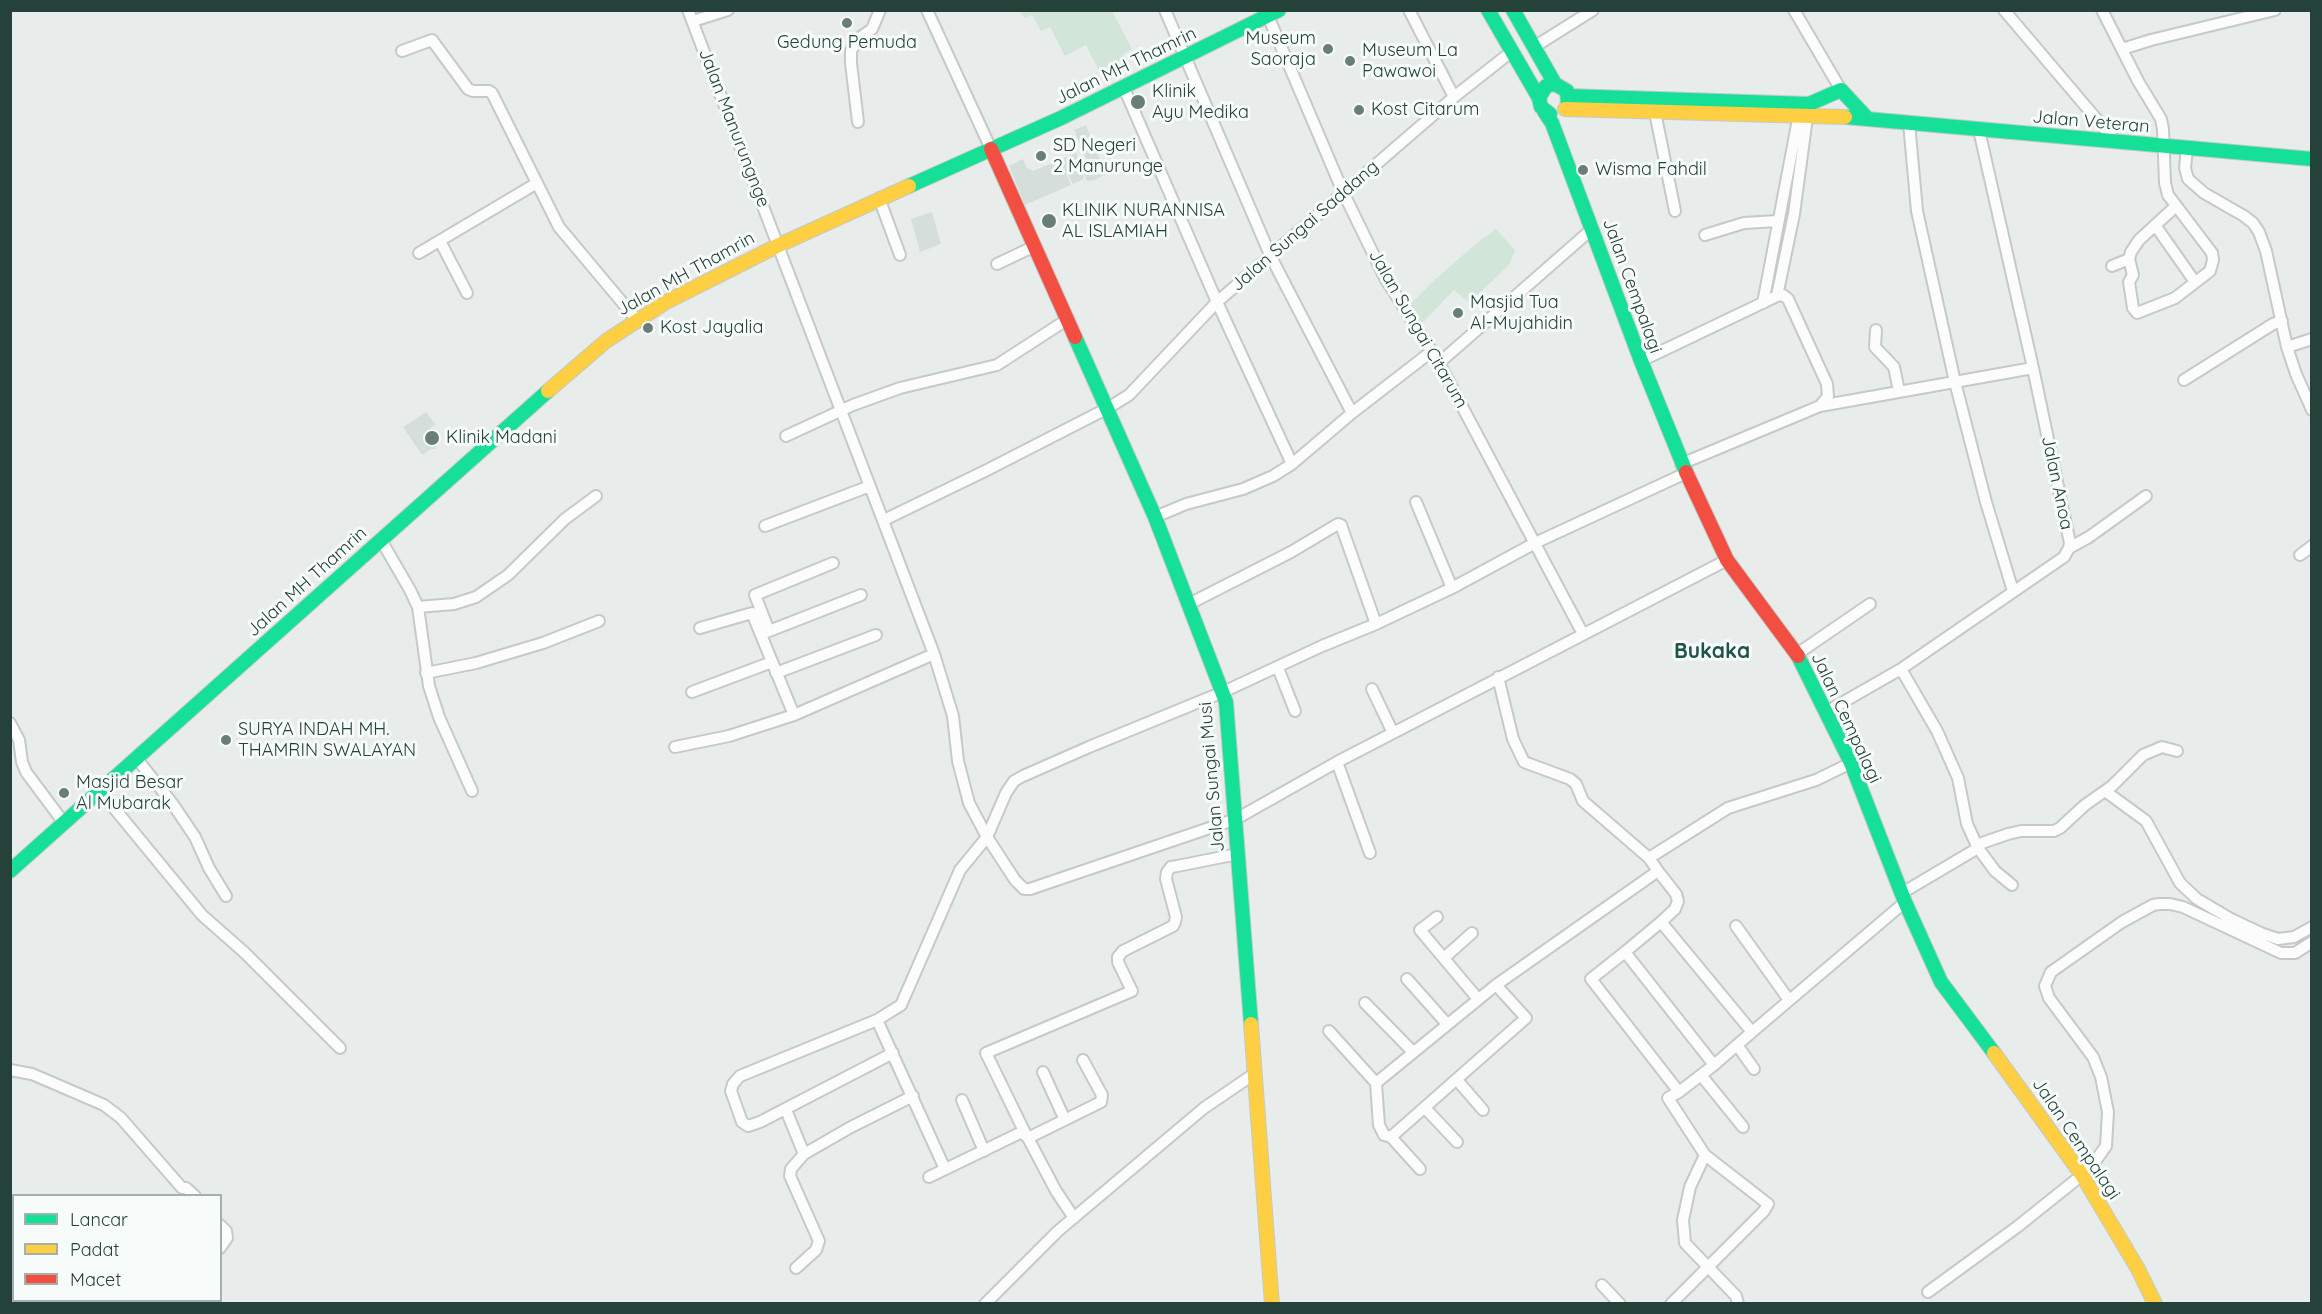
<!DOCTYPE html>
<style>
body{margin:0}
#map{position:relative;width:2322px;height:1314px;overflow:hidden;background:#e8edeb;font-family:Quicksand,sans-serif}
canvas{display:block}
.frame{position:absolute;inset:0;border:12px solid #24423a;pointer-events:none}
.legend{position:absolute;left:12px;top:1194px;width:210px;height:108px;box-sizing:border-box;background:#f7fbf9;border:2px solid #a3b1ad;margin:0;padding:8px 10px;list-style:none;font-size:18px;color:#24423a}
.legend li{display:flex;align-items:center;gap:12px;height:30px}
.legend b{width:30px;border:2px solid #a3b1ad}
</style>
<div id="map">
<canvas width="2322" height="1314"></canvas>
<div class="frame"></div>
<ul class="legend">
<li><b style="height:8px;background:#16e098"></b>Lancar</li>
<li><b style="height:8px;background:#ffcf43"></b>Padat</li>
<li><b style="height:8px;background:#f24e42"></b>Macet</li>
</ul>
</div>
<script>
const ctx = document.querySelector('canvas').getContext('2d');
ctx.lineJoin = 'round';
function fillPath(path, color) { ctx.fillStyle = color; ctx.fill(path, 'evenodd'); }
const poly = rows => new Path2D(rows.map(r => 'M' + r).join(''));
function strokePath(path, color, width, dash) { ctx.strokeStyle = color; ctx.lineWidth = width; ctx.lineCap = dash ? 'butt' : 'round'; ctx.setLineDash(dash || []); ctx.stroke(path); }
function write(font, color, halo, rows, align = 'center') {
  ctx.font = font + ' Quicksand,sans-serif'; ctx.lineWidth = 6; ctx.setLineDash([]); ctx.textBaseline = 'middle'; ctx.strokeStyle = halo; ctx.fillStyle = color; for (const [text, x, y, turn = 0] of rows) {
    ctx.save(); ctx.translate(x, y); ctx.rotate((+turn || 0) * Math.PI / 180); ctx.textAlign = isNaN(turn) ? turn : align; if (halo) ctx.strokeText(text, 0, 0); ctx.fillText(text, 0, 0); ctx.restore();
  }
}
fillPath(poly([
 [1086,125,1106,174,1095,180,1087,181,1081,168,1088,164,1074,130],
 [1076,153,1082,165,1079,167,1084,177,1082,180,1073,184,1067,173,1077,167,1066,173,1071,185,1025,205,1009,166,1023,159,1027,168,1033,171],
 [932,212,941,244,920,252,911,219],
 [426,412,436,425,430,428,440,441,435,449,431,449,422,455,403,427]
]), '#d6dedb');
fillPath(poly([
 [1080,11,1112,11,1132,49,1123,54,1125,58,1099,71,1086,45,1065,56,1050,27,1041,31,1032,15,1024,18,1020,11],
 [1496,229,1515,250,1509,265,1469,303,1454,290,1422,323,1410,305,1431,283,1478,242]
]), '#d1e6d8');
const street = poly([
 [688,10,934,654,953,716,958,761,969,803,987,837,960,870,901,1005,877,1020,945,1169],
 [927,10,991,149],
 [1165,10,1271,257,1352,413],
 [1409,10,1454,97],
 [1794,10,1841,90],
 [2004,10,2116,142],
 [2102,10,2138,81,2161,119,2163,129,2165,183,2168,195,2212,253,2213,260,2210,271,2175,298,2137,313,2133,308,2129,282,2133,275,2129,259,2131,252,2139,240,2175,207],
 [1268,16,1343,192,1385,278,1439,363,1583,634],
 [693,21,728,10],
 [1534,47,1593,10],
 [2122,49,2151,40,2275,10],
 [402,51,432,40,468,89,473,91,489,91,492,93,559,227,637,320],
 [1124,88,1217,302,1292,464],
 [1655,112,1675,211],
 [858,122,851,63,851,51,858,39,872,29,880,10],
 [1909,123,1917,211,1955,382,1986,502,2013,591],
 [2187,148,2185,168,2188,179,2204,193,2244,216,2253,223,2259,232,2266,251,2287,347,2296,374,2312,410],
 [879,198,900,255],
 [2155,225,2195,282],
 [1705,235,1744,223,1777,221],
 [440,241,467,293],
 [419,253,537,183],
 [997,264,1035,246],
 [2112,266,2129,259],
 [1777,296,1794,214,1808,110],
 [1763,303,1800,109],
 [1876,330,1875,347,1894,367,1899,391],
 [2287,347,2312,339],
 [1641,361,1777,296,1783,295,1788,299,1827,384,1828,396,1820,406],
 [1439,363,1592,229],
 [2184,380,2273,324,2282,321],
 [786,436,853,405,900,388,997,365,1068,319],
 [1681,464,1820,406,2033,368],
 [1686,473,1535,543,1452,588,1376,624,1322,646,1223,692,1089,747,1023,776,1014,781,1006,793,987,837,1015,880,1024,889,1030,889,1236,819,1337,762,1727,560],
 [1416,502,1452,588],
 [1155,517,1186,504,1243,489,1273,476,1292,464,1352,413,1432,351],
 [884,520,987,470,1108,408,1129,395,1217,302,1454,97,1511,52],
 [765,526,870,486],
 [381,540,410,590,418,607,454,604,476,597,508,575,565,519,596,496],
 [2069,548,2089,537,2146,496],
 [2300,555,2312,546],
 [1189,604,1291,552,1338,524,1341,525,1376,624],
 [418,607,429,686,439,717,472,791],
 [700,628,752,613,794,715],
 [769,631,755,595,833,563],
 [764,633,861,595],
 [1797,654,1870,604],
 [1278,668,1295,711],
 [1901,669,1937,731,1958,778,1967,824,1978,848,1982,843,2008,834,2021,831,2054,831,2060,828,2085,805,2112,786,2143,755,2162,747,2177,751],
 [426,673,476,663,543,643,599,621],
 [776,673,876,635],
 [1498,677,1513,739,1524,762,1570,779,1576,784,1583,801,1649,858,1728,808,1816,780,1851,763],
 [1372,689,1393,733],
 [692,692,772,662],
 [1826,712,1901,669,2064,557,2069,548,2070,543,2033,368,1979,130],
 [10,723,19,740,22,762,26,772,64,823],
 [675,747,729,736,794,715,934,654],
 [137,759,172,803,195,837,209,868,226,896],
 [1337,762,1370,853],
 [100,791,202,915,245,953,340,1048],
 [2105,791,2146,821,2180,883,2197,899,2231,919,2263,934,2278,939,2294,937,2312,927],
 [1658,871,1676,894,1678,901,1675,909,1661,922],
 [1902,893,1978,848,1995,871,2012,885],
 [1437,917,1420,930,1478,999],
 [1736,926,1789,1000],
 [1625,952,1661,922,1752,1032,1905,902],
 [1444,958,1472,933],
 [1407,979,1447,1024],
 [1365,1003,1413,1052],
 [877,1020,740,1076,733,1084,731,1091,742,1122,748,1126,760,1122,893,1053],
 [1329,1031,1376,1083,1379,1125,1384,1135,1391,1137,1526,1018,1496,985],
 [1737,1045,1754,1069],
 [1714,1065,1625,952,1591,979,1679,1092,1714,1065,1752,1032],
 [10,1070,32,1074,104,1105,121,1118,182,1188,186,1188,195,1196],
 [1043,1072,1065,1120],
 [1701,1075,1743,1127],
 [1457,1080,1483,1110],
 [1376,1083,1496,985,1658,871,1649,858],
 [962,1100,984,1151],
 [1425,1108,1457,1142],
 [786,1110,804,1154],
 [1025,1133,986,1053,1132,991,1118,962,1118,957,1123,951,1173,926,1175,922,1176,917,1166,879,1167,872,1171,867,1177,866,1238,854],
 [1391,1137,1420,1169],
 [1028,1138,1101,1102,1102,1095,1083,1060],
 [1705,1155,1690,1187,1683,1220,1685,1243,1736,1296,1738,1304],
 [929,1177,1022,1132,1028,1138,1056,1191,1074,1218],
 [10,1213,14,1210],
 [220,1225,226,1231,227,1238,220,1248],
 [796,1268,816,1250,819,1241,790,1176,791,1169,804,1154,851,1127,913,1096],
 [10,1277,14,1275],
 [1602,1285,1620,1304],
 [1928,1292,2017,1227,2082,1175,2094,1163,2106,1146,2108,1112,2101,1077,2093,1057,2049,998,2045,986,2051,972,2122,922,2153,905,2159,904,2170,904,2183,907,2281,953,2295,953,2312,942],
 [47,1304,51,1300],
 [159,1304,162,1300],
 [985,1304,1058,1231,1204,1108,1254,1074],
 [1671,1304,1764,1211,1768,1204,1705,1155,1668,1098,1679,1092]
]);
const fast = poly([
 [1488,10,1539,98,1541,107,1550,114],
 [1513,10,1555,84],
 [1569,96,1809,104,1841,90,1867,118],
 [1539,98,1546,86,1555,84,1567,91,1568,105],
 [1544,111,1552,123,1641,361,1686,472],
 [1845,117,2312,159],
 [909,186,1061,118,1279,10],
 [1075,337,1155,517,1226,702,1251,1024],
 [1798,656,1851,763,1905,902,1941,982,1994,1053],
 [10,871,548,391]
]);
const slow = poly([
 [1565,109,1845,117],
 [548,391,606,341,666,302,779,245,909,186],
 [1251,1024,1272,1304],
 [1994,1053,2082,1175,2138,1269,2155,1304]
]);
const jam = poly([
 [991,149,1075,337],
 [1686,472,1727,560,1798,656]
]);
strokePath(street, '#c5cac8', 14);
strokePath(fast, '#c3cbc8', 16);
strokePath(slow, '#c3cbc8', 16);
strokePath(jam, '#c3cbc8', 16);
strokePath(street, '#fcfcfc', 10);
strokePath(fast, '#16e098', 14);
strokePath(slow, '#ffcf43', 14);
strokePath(jam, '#f24e42', 14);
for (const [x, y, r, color] of [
 [847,23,6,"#697e78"],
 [1328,49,6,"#697e78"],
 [1350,61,6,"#697e78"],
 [1138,102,8,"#697e78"],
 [1359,110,6,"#697e78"],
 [1041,156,6,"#697e78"],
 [1583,170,6,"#697e78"],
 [1049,221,8,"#697e78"],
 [1458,313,6,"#697e78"],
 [648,328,6,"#697e78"],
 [432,438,8,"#697e78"],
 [226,740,6,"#697e78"],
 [64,793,6,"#697e78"]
]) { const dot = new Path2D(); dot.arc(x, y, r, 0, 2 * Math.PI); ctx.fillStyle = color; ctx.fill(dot); strokePath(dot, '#f7fbf9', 2); }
write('18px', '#24423a', '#f7fbf9', [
 ["Museum",1316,39,"right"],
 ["Saoraja",1316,60,"right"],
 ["Gedung Pemuda",847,43,"center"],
 ["Museum La",1362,51],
 ["Pawawoi",1362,72],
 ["Klinik",1152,92],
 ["Ayu Medika",1152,113],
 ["Kost Citarum",1371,110],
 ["SD Negeri",1053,146],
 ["2 Manurunge",1053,167],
 ["Wisma Fahdil",1595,170],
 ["KLINIK NURANNISA",1062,211],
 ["AL ISLAMIAH",1062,232],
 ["Masjid Tua",1470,303],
 ["Al-Mujahidin",1470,324],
 ["Kost Jayalia",660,328],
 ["Klinik Madani",446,438],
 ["SURYA INDAH MH.",238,730],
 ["THAMRIN SWALAYAN",238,751],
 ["Masjid Besar",76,783],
 ["Al Mubarak",76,804]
], 'left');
write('18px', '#24423a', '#f7fbf9', [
 ["Jalan MH Thamrin",1126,66,-26],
 ["Jalan Veteran",2091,122,5],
 ["Jalan Manurungnge",734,128,69],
 ["Jalan Sungai Saddang",1305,226,-41],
 ["Jalan MH Thamrin",686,274,-29],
 ["Jalan Cempalagi",1632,286,70],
 ["Jalan Sungai Citarum",1418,329,60],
 ["Jalan Anoa",2057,483,78],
 ["Jalan MH Thamrin",307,582,-42],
 ["Jalan Cempalagi",1846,718,65],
 ["Jalan Sungai Musi",1212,777,-95],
 ["Jalan Cempalagi",2076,1139,56]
]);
write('bold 21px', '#1f5548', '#f7fbf9', [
 ["Bukaka",1712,652]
]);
</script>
